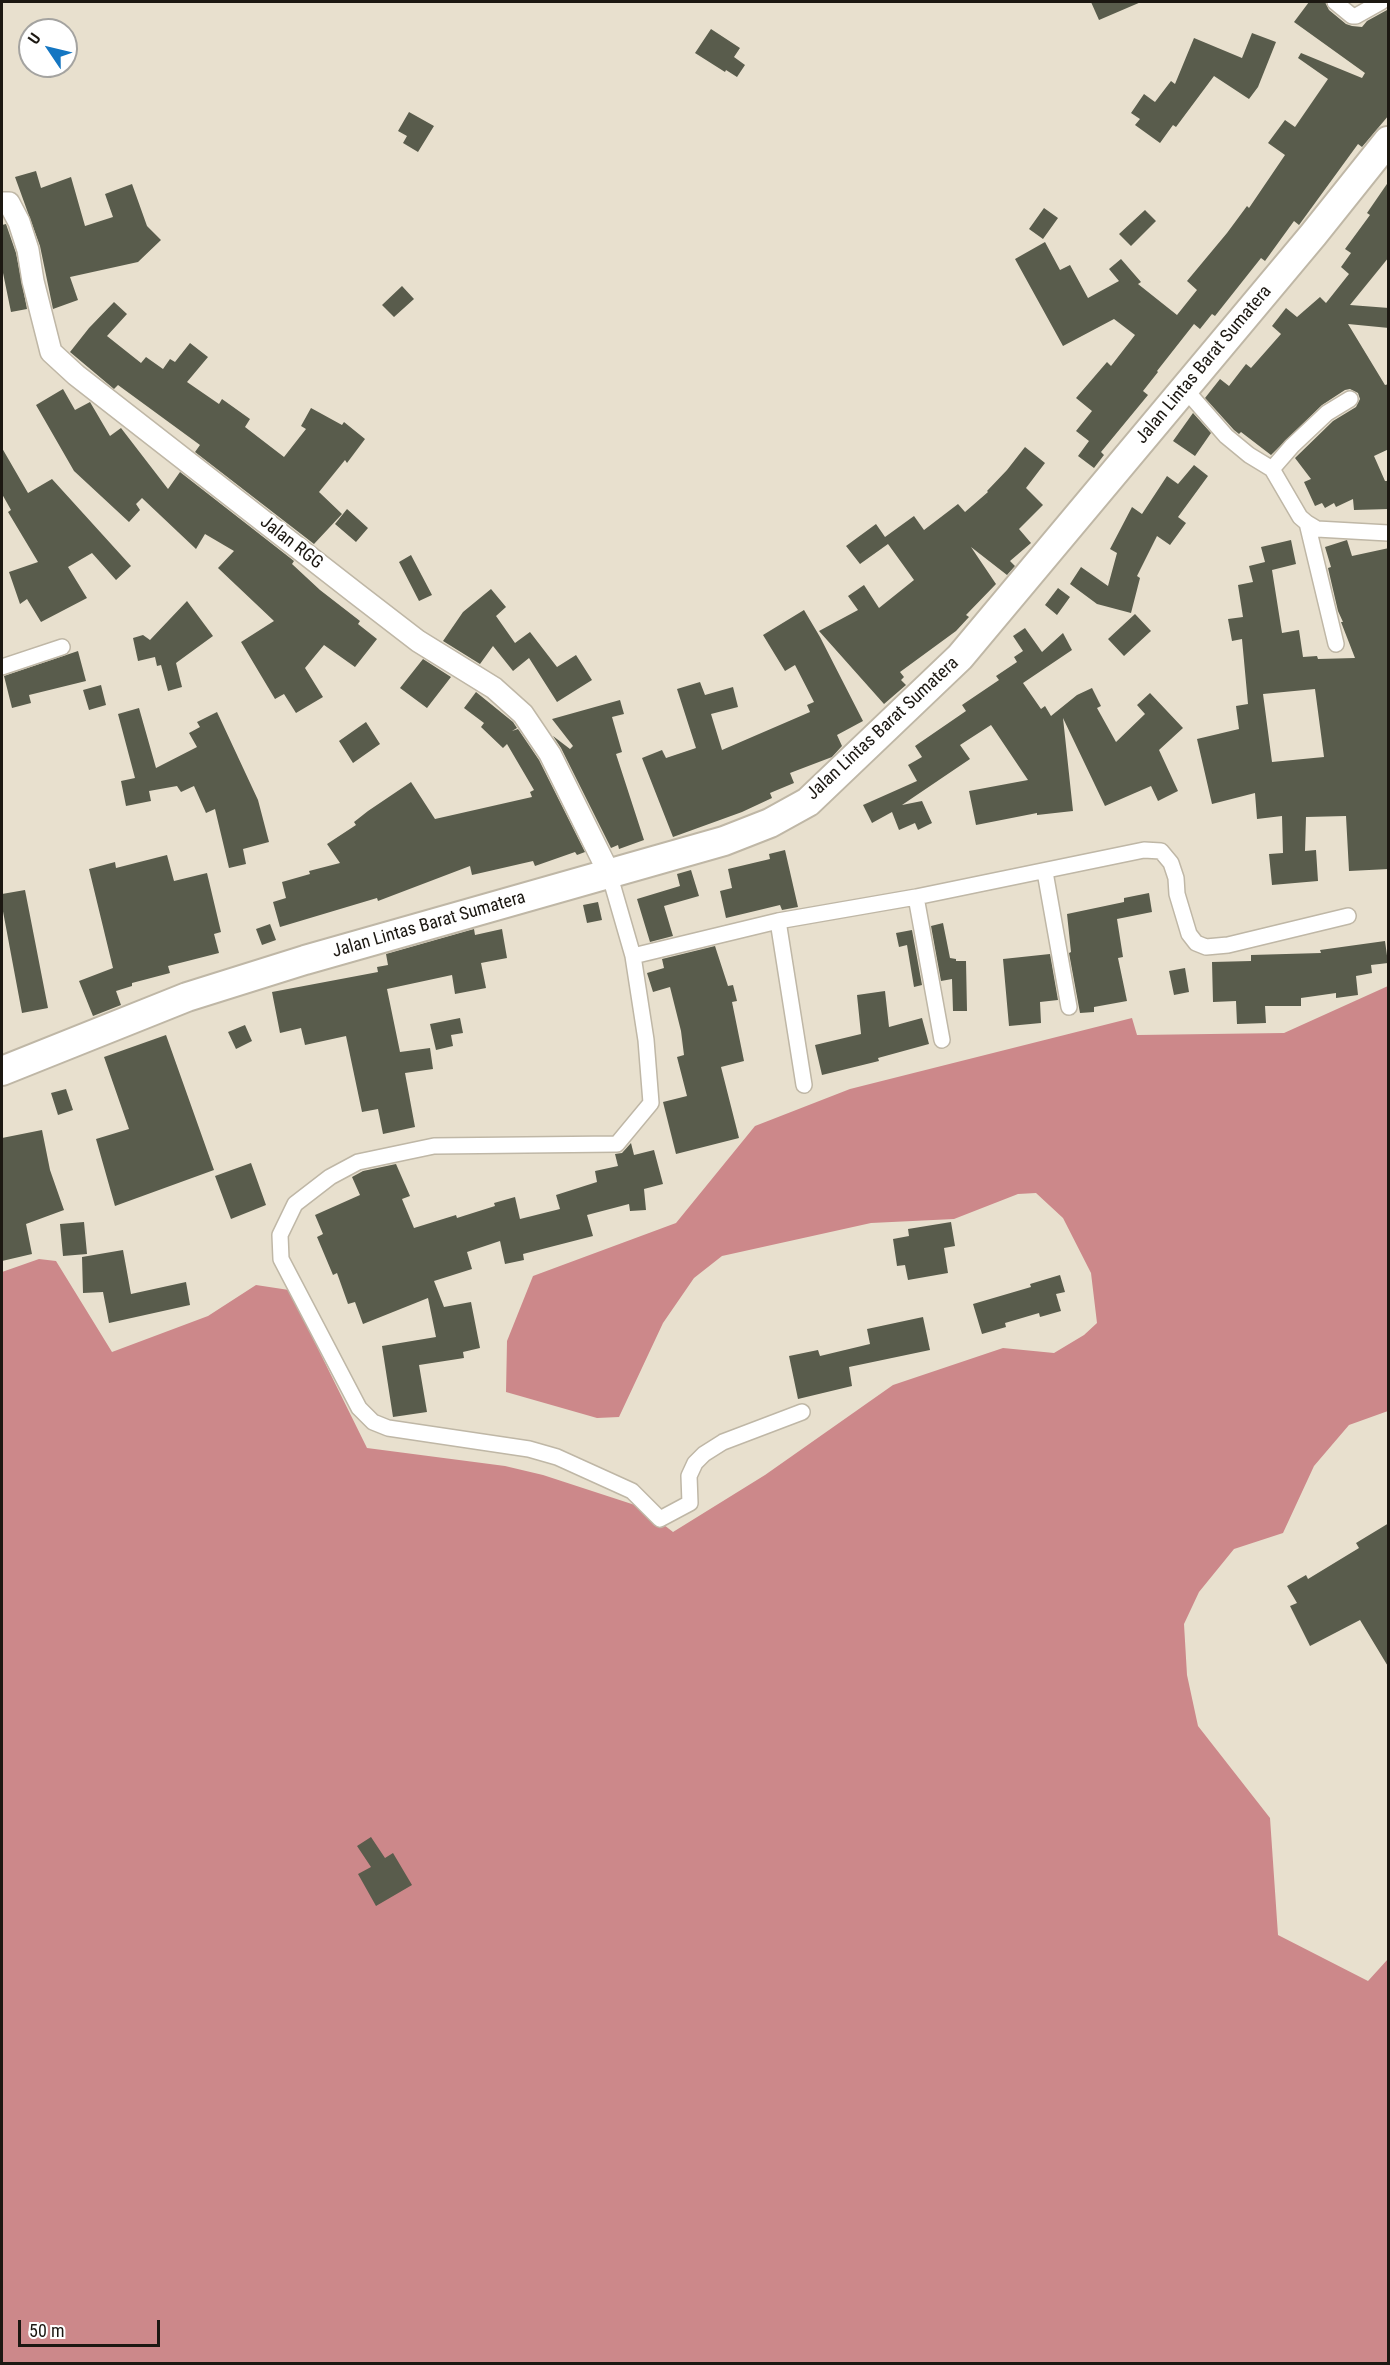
<!DOCTYPE html>
<style>
body{margin:0}
#map{position:relative;width:1390px;height:2365px;overflow:hidden;background:#e8e0ce;font-family:"Roboto Condensed",sans-serif}
canvas{display:block}
.frame{position:absolute;inset:0;border:3px solid #1c1812;pointer-events:none}
.north{position:absolute;left:18px;top:18px;width:60px;height:60px;box-sizing:border-box;background:#fff;border:2px solid #a4a3a0;border-radius:50%;rotate:305deg;font-size:16px;font-weight:700;line-height:24px;text-align:center;color:#1c1812}
.north::after{content:'';display:block;margin:auto;width:21px;height:27px;background:#1476c2;clip-path:polygon(50% 0,100% 100%,50% 72%,0 100%)}
.scale{position:absolute;left:18px;top:2320px;width:142px;height:27px;box-sizing:border-box;border:3px solid #1c1812;border-top:0;padding-left:8px;font-size:18px;line-height:21px;white-space:nowrap;color:#1c1812;-webkit-text-stroke:4px #fff;paint-order:stroke}
</style>
<div id="map">
<canvas width="1390" height="2365"></canvas>
<div class="frame"></div>
<div class="north">U</div>
<div class="scale">50 m</div>
</div>
<script>
const ctx = document.querySelector('canvas').getContext('2d');
ctx.lineJoin = 'round';
function fillPath(path, color) { ctx.fillStyle = color; ctx.fill(path, 'evenodd'); }
const poly = rows => new Path2D(rows.map(r => 'M' + r).join(''));
function strokePath(path, color, width, dash) { ctx.strokeStyle = color; ctx.lineWidth = width; ctx.lineCap = dash ? 'butt' : 'round'; ctx.setLineDash(dash || []); ctx.stroke(path); }
function write(font, color, halo, rows, align = 'center') {
  ctx.font = font + ' "Roboto Condensed",sans-serif'; ctx.lineWidth = 6; ctx.setLineDash([]); ctx.textBaseline = 'middle'; ctx.strokeStyle = halo; ctx.fillStyle = color; for (const [text, x, y, turn = 0] of rows) {
    ctx.save(); ctx.translate(x, y); ctx.rotate((+turn || 0) * Math.PI / 180); ctx.textAlign = isNaN(turn) ? turn : align; if (halo) ctx.strokeText(text, 0, 0); ctx.fillText(text, 0, 0); ctx.restore();
  }
}
fillPath(poly([
 [1388,986,1388,1411,1349,1425,1314,1466,1283,1533,1234,1549,1199,1592,1184,1624,1187,1675,1198,1726,1270,1818,1278,1935,1368,1981,1388,1959,1388,2363,2,2363,2,1272,39,1259,56,1261,112,1352,208,1316,256,1285,289,1290,367,1448,505,1466,543,1475,641,1507,673,1532,765,1475,893,1385,1003,1348,1054,1353,1084,1335,1097,1323,1091,1273,1063,1218,1036,1193,1018,1194,954,1219,871,1223,722,1256,694,1278,663,1323,619,1417,597,1418,506,1392,507,1341,533,1276,676,1223,755,1126,850,1089,1132,1018,1137,1035,1284,1033]
]), '#cc888a');
fillPath(poly([
 [1091,2,1141,2,1099,20],
 [1309,2,1325,2,1329,10,1346,24,1352,26,1362,27,1367,21,1387,10,1389,11,1389,115,1362,147,1358,144,1299,225,1294,221,1265,261,1261,258,1215,316,1212,314,1200,329,1194,324,1157,371,1158,372,1143,391,1148,395,1101,452,1104,455,1094,468,1078,456,1089,441,1076,431,1092,411,1076,398,1107,362,1111,366,1135,335,1114,319,1063,346,1015,259,1045,242,1060,270,1070,265,1088,298,1119,281,1109,269,1121,259,1141,282,1138,284,1177,315,1197,290,1187,281,1227,233,1247,206,1249,208,1285,155,1268,143,1285,120,1295,127,1328,79,1298,58,1301,53,1362,78,1365,73,1294,22],
 [711,29,740,48,734,57,745,65,737,77,726,70,725,72,695,53],
 [1252,33,1276,42,1258,87,1249,99,1214,76,1176,127,1173,125,1160,143,1135,125,1140,119,1131,113,1144,94,1155,102,1171,81,1175,84,1194,38,1242,58],
 [409,112,434,126,418,152,403,143,407,136,398,131],
 [36,171,41,188,71,177,85,226,113,217,105,194,132,184,147,226,161,240,138,262,70,277,78,300,53,309,40,246,15,177],
 [1389,181,1389,257,1350,305,1389,308,1389,328,1348,324,1385,385,1389,384,1389,449,1374,456,1385,481,1389,481,1389,509,1354,510,1353,499,1336,507,1334,503,1325,508,1322,503,1315,506,1304,482,1311,479,1295,458,1333,421,1356,407,1360,399,1358,393,1350,389,1345,390,1322,405,1271,455,1241,432,1239,434,1234,430,1205,398,1220,379,1229,386,1246,364,1251,368,1281,334,1272,326,1286,308,1297,317,1320,297,1326,303,1349,274,1341,267,1351,253,1345,249,1370,215,1367,213],
 [1044,208,1058,218,1043,239,1029,229],
 [1145,210,1156,221,1131,246,1119,234],
 [6,224,16,253,27,309,11,312,2,268,2,225],
 [402,286,414,299,394,317,382,305],
 [114,302,127,314,107,336,141,363,146,357,163,369,170,359,175,362,190,343,208,357,187,382,219,404,222,399,250,419,245,427,284,457,306,429,301,426,311,408,342,425,344,422,365,439,347,463,345,460,319,492,342,514,314,544,195,452,200,445,118,385,114,389,70,352,89,328],
 [63,389,75,410,90,402,110,436,121,428,168,489,180,472,294,561,292,564,320,590,360,621,358,624,377,639,355,667,324,645,305,668,323,697,296,713,284,694,275,699,241,642,274,621,218,568,234,551,205,534,196,549,142,498,136,504,140,510,129,522,74,471,36,405],
 [1193,413,1211,433,1195,456,1173,441],
 [1025,447,1045,463,1026,488,1043,505,1019,529,1031,543,1010,561,1015,566,1007,575,971,547,996,584,966,615,969,617,956,631,900,672,904,677,901,680,906,685,884,704,819,631,858,610,848,596,864,585,879,608,914,580,888,544,860,564,846,546,876,524,885,537,914,516,924,530,958,504,965,512,988,492,987,491,1007,470],
 [2,448,28,493,52,479,131,566,116,580,92,553,68,567,87,598,41,622,27,599,20,604,9,572,38,562,8,512,11,510,2,494],
 [1194,465,1208,476,1178,517,1186,523,1170,545,1157,536,1137,576,1140,578,1131,613,1097,604,1070,584,1081,567,1108,586,1117,553,1110,549,1132,507,1142,514,1167,476,1178,484],
 [347,509,368,528,356,542,335,524],
 [1291,540,1296,564,1272,570,1282,633,1299,630,1303,657,1317,656,1318,659,1355,658,1341,622,1343,622,1338,611,1328,568,1331,567,1325,547,1347,540,1352,556,1389,548,1389,869,1349,871,1346,816,1306,817,1305,851,1316,850,1318,881,1272,885,1269,854,1283,853,1282,816,1257,819,1255,793,1212,804,1197,739,1239,729,1236,706,1248,704,1242,639,1232,641,1228,619,1243,617,1238,585,1253,582,1249,566,1265,562,1261,547],
 [1315,689,1324,757,1272,762,1263,694],
 [411,555,432,595,419,601,399,562],
 [1058,588,1070,597,1057,615,1045,605],
 [491,589,506,607,496,616,515,643,530,632,557,667,576,655,592,680,557,702,529,658,513,671,493,646,480,664,443,641,463,612],
 [187,601,213,636,176,663,182,687,168,691,161,665,157,666,155,657,138,661,133,638,143,635,150,640],
 [804,610,820,637,863,721,837,735,842,746,832,757,790,773,794,783,770,793,772,798,742,812,673,837,642,758,662,750,666,758,696,748,677,689,700,682,705,695,733,687,738,707,711,714,722,750,810,712,807,705,814,702,795,665,785,671,763,635],
 [1135,614,1151,631,1124,656,1108,639],
 [1025,628,1042,652,1063,633,1072,650,1023,683,1041,709,1045,706,1051,716,1077,695,1092,688,1101,706,1097,708,1116,742,1145,714,1137,705,1150,693,1183,728,1159,750,1178,791,1158,801,1151,786,1105,806,1063,718,1073,811,1037,815,1037,813,976,825,969,791,1028,780,991,725,960,745,970,759,902,805,922,801,932,823,918,830,915,823,899,830,892,812,872,823,863,805,917,781,908,765,922,757,915,746,966,711,962,705,999,680,996,676,1017,662,1014,657,1023,651,1013,636],
 [78,651,86,681,29,695,31,703,12,708,4,676],
 [423,659,451,677,427,708,400,688],
 [101,685,106,705,89,710,83,690],
 [476,692,513,722,517,728,512,731,518,729,539,760,585,852,577,855,575,852,535,866,533,861,472,875,470,866,378,901,377,898,280,927,273,902,286,898,282,882,310,874,309,871,340,863,327,844,356,825,354,822,368,811,411,782,435,819,532,797,530,792,534,790,507,744,503,748,481,727,484,723,464,708],
 [620,700,624,714,612,717,622,752,616,754,644,840,619,849,618,845,611,848,561,748,553,736,570,749,573,746,552,719],
 [139,708,156,768,197,747,189,733,200,727,197,722,217,712,258,800,269,842,243,849,246,864,229,868,215,809,206,813,194,786,181,792,177,786,149,791,151,801,126,806,121,781,135,778,118,714],
 [366,722,380,744,353,763,339,741],
 [785,850,798,907,782,910,780,905,726,918,720,891,732,888,728,869,770,859,769,854],
 [167,855,174,881,207,873,221,932,214,934,219,953,168,966,170,973,132,983,132,986,116,991,121,1005,93,1016,79,981,113,968,89,869,115,862,116,868],
 [691,870,699,896,664,906,673,936,650,942,637,899,680,886,677,874],
 [25,890,48,1008,22,1013,2,906,2,894],
 [1149,893,1152,912,1117,919,1123,957,1118,958,1127,1001,1094,1007,1094,1012,1080,1013,1069,953,1071,952,1067,914,1124,902,1124,898],
 [598,902,602,920,587,923,583,905],
 [943,923,950,958,956,959,956,961,966,961,967,1011,953,1011,952,979,941,981,931,926],
 [270,924,276,940,262,945,256,929],
 [474,929,475,935,502,929,507,958,481,963,486,988,455,994,452,975,387,989,400,1052,430,1048,433,1069,405,1073,415,1127,383,1134,378,1109,362,1112,346,1036,305,1045,301,1028,280,1033,272,992,378,972,377,967,388,965,386,954],
 [912,930,922,985,914,987,907,945,899,947,896,933],
 [1385,941,1388,963,1371,965,1372,973,1356,976,1358,995,1336,998,1336,993,1301,998,1301,1006,1265,1006,1266,1023,1237,1024,1236,1001,1213,1002,1212,962,1251,961,1251,955,1321,953,1320,950],
 [715,946,728,986,733,985,737,1001,732,1002,744,1061,721,1067,739,1138,676,1154,663,1102,687,1096,677,1057,684,1055,681,1031,670,987,653,992,647,973,664,968,662,959],
 [1050,954,1058,1000,1040,1002,1041,1023,1009,1026,1003,959],
 [1185,968,1189,992,1174,995,1169,971],
 [885,991,889,1027,922,1018,929,1044,878,1058,879,1061,822,1075,815,1045,861,1034,857,995],
 [460,1018,463,1033,451,1035,453,1046,436,1050,430,1024],
 [245,1025,252,1041,236,1049,228,1032],
 [166,1035,214,1170,115,1206,96,1139,129,1129,104,1057],
 [66,1089,73,1110,58,1115,51,1093],
 [42,1130,50,1170,64,1210,26,1224,32,1254,2,1261,2,1138],
 [631,1143,634,1155,654,1150,663,1184,644,1189,646,1210,630,1211,629,1204,587,1215,593,1236,523,1254,524,1260,505,1264,500,1241,467,1252,472,1269,434,1281,444,1307,471,1302,480,1348,463,1352,464,1358,419,1365,427,1412,393,1417,382,1346,436,1337,428,1298,363,1324,355,1302,348,1304,337,1273,333,1275,317,1237,323,1234,315,1215,360,1195,352,1177,363,1171,396,1164,410,1196,402,1199,414,1228,456,1215,457,1218,495,1206,494,1203,515,1197,520,1219,560,1209,556,1195,597,1182,595,1171,618,1166,615,1154,622,1153],
 [251,1163,266,1205,231,1219,215,1176],
 [84,1222,87,1254,63,1256,60,1224],
 [951,1222,955,1246,944,1248,948,1273,908,1280,905,1265,897,1266,893,1239,909,1236,908,1229],
 [123,1250,131,1294,186,1282,190,1305,109,1323,103,1292,83,1293,82,1257],
 [1060,1275,1065,1292,1056,1294,1061,1311,1040,1317,1039,1313,1005,1323,1006,1327,982,1334,973,1304,1031,1287,1030,1284],
 [923,1317,930,1350,849,1367,852,1386,798,1399,789,1356,818,1350,820,1356,870,1344,867,1329],
 [1389,1523,1389,1668,1360,1620,1310,1646,1290,1606,1297,1603,1287,1586,1306,1575,1308,1579,1359,1548,1356,1543],
 [371,1837,385,1858,393,1853,412,1885,376,1906,358,1874,371,1867,357,1846]
]), '#595c4c');
const street = poly([
 [1335,2,1352,16,1356,16,1381,2],
 [1184,388,1226,436,1249,455,1272,469,1300,517,1307,523,1317,529,1388,533],
 [1272,469,1292,446,1327,413,1350,399],
 [1307,523,1336,644],
 [2,667,62,647],
 [1045,872,1069,1007],
 [609,873,633,956,646,1040,651,1103,617,1144,434,1146,358,1162,330,1177,295,1204,280,1235,281,1259,359,1408,373,1422,388,1428,529,1449,557,1457,632,1491,660,1519,690,1503,689,1476,695,1463,704,1454,723,1442,802,1412],
 [916,897,942,1040],
 [778,921,804,1085],
 [633,956,778,921,916,897,1144,850,1161,851,1171,863,1176,878,1177,894,1189,934,1196,943,1206,947,1228,945,1348,916]
]);
const secondary = poly([
 [2,203,9,203,19,222,28,250,33,281,51,352,76,375,357,594,418,641,494,688,523,714,550,754,609,873]
]);
const highway = poly([
 [2,1071,187,997,305,960,724,841,770,823,808,802,960,657,1313,235,1388,141]
]);
strokePath(street, '#bfb7a6', 18);
strokePath(secondary, '#bfb7a6', 24);
strokePath(highway, '#bfb7a6', 32);
strokePath(street, '#fff', 15);
strokePath(secondary, '#fff', 21);
strokePath(highway, '#fff', 28);
write('18px', '#1c1812', '#fff', [
 ["Jalan Lintas Barat Sumatera",1204,365,-50],
 ["Jalan RGG",291,543,38],
 ["Jalan Lintas Barat Sumatera",883,729,-43],
 ["Jalan Lintas Barat Sumatera",429,925,-16]
]);
</script>
